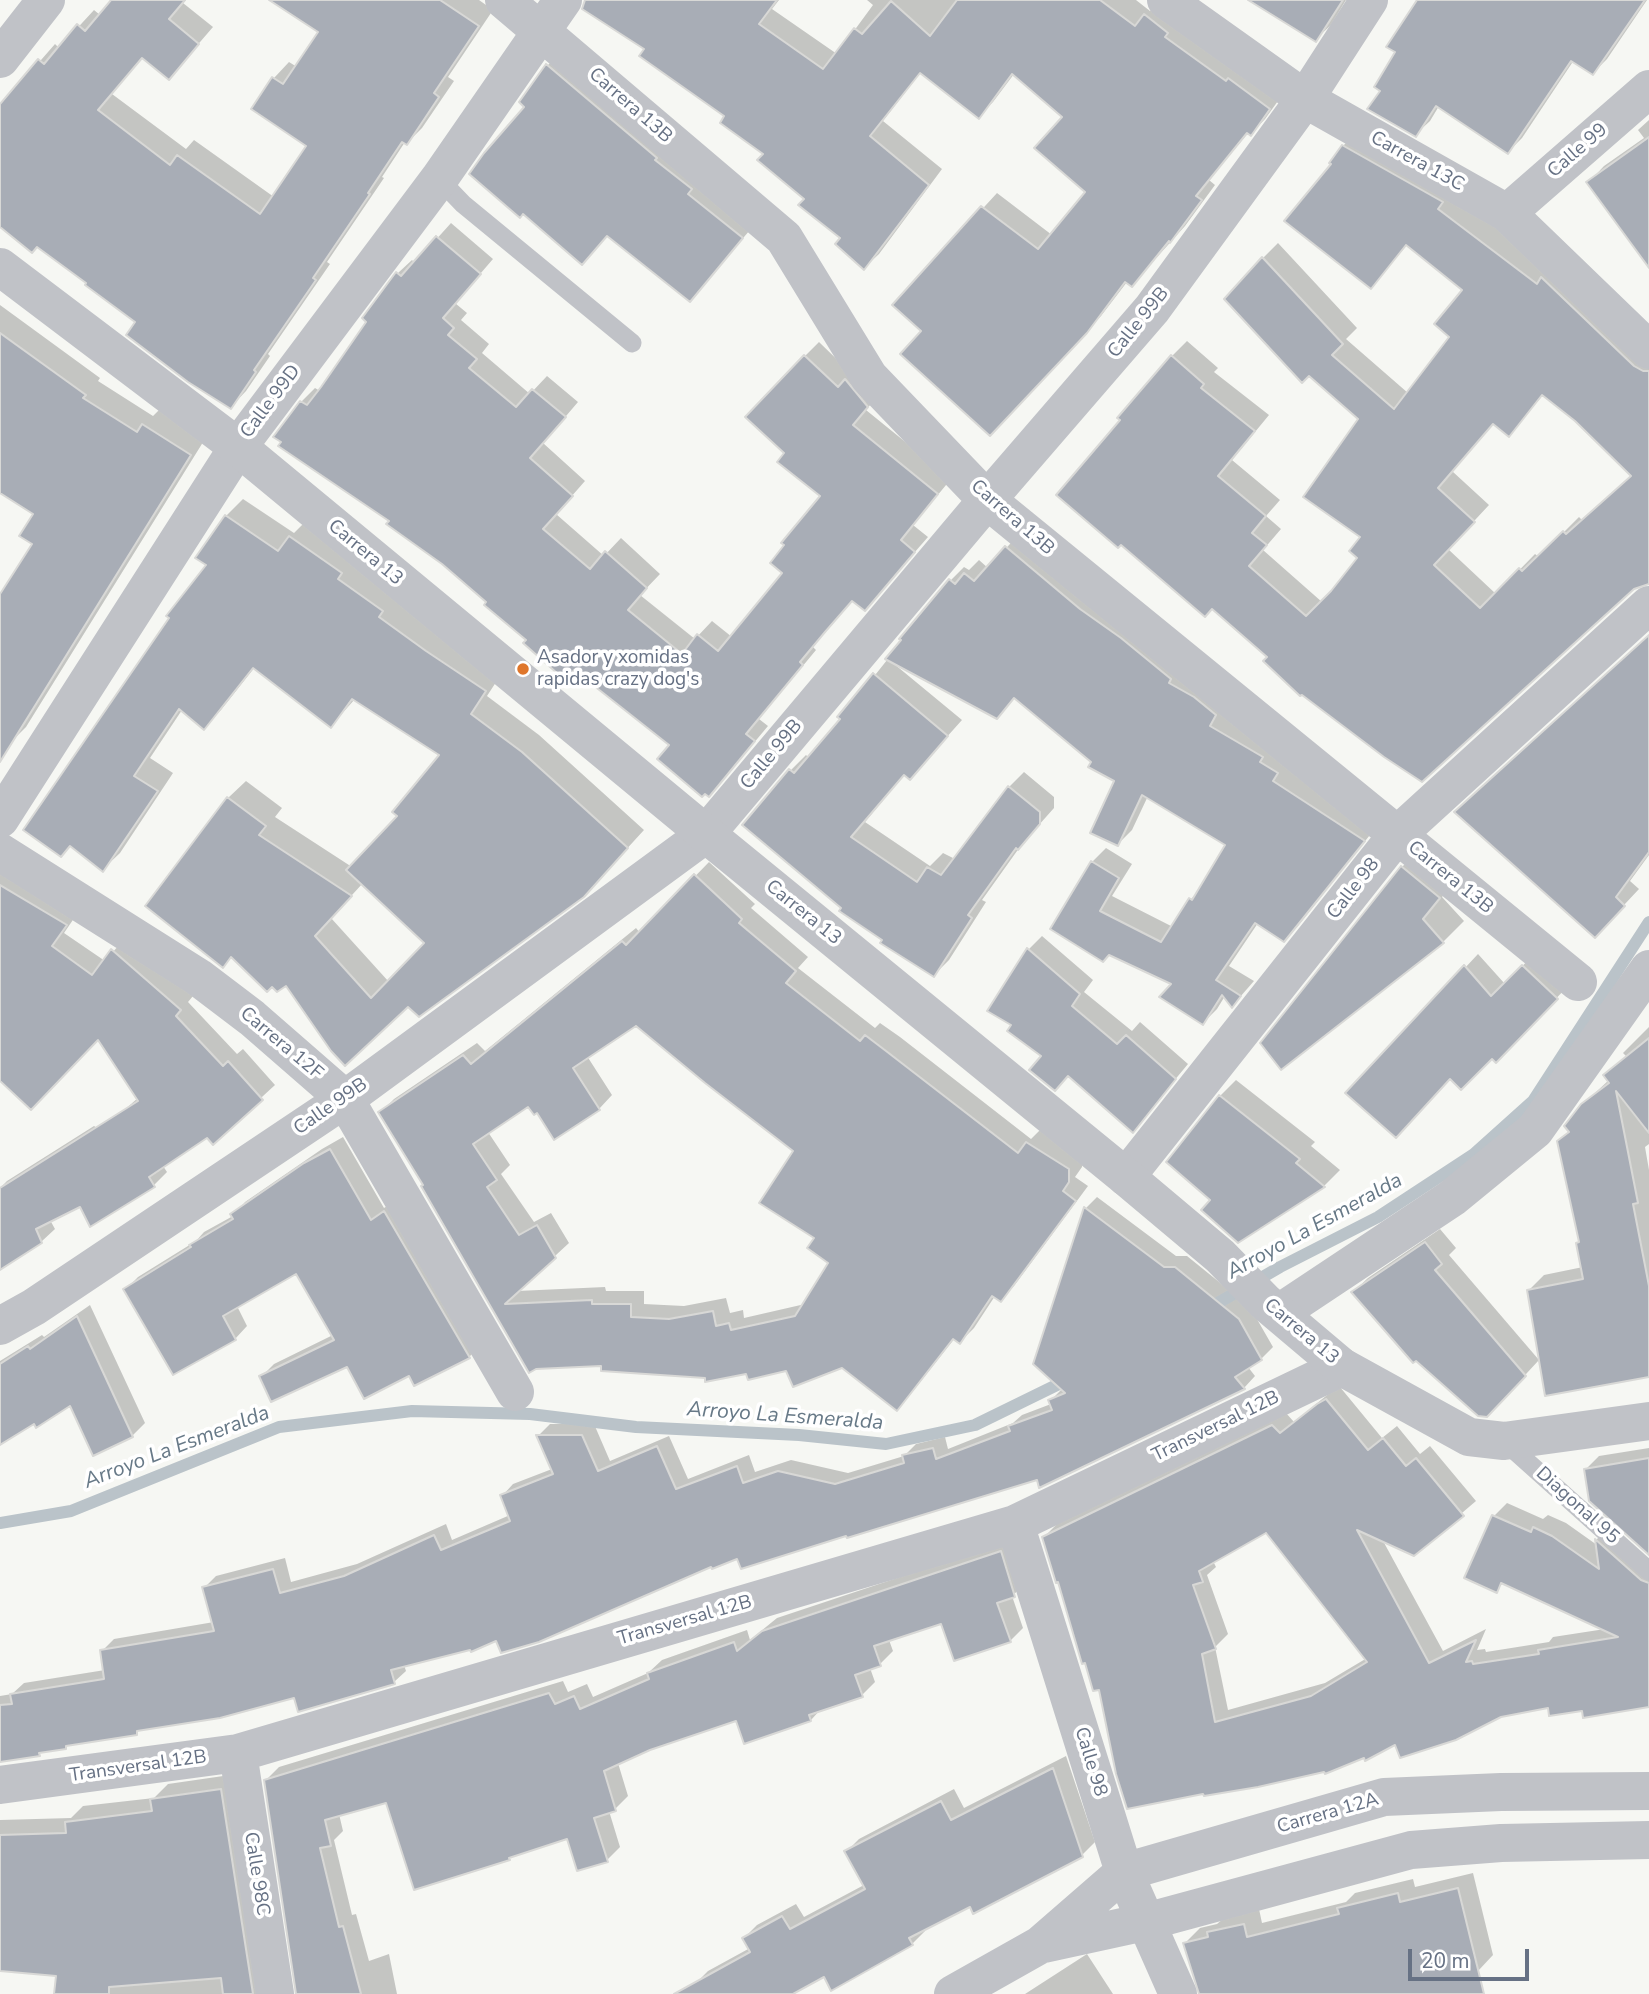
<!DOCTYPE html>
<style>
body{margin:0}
#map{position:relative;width:1649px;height:1994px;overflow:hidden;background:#f6f7f3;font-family:"Nunito Sans",sans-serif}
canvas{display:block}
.scale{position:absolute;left:1408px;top:1949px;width:121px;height:32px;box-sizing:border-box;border:4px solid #667184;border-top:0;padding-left:9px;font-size:21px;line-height:24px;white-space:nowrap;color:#667184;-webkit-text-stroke:5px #fff;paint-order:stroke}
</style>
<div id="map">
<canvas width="1649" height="1994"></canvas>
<div class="scale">20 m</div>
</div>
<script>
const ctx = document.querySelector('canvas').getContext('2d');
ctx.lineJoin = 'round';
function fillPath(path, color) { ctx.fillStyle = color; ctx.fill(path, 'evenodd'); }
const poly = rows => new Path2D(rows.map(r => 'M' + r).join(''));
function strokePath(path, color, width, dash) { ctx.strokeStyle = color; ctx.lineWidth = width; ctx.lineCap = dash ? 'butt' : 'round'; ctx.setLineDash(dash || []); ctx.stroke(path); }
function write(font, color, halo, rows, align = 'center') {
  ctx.font = font + ' "Nunito Sans",sans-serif'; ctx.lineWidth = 7; ctx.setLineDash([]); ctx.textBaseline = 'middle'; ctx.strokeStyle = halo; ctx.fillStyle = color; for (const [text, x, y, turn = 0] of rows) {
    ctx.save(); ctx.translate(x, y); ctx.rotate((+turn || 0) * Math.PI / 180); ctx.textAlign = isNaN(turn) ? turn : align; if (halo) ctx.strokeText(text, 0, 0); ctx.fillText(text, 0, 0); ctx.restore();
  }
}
fillPath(poly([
 [113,0,186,0,183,3,213,27,169,78,143,57,112,94,186,149,194,140,274,197,308,145,253,108,274,78,289,62,297,67,320,32,273,0,479,0,493,10,448,77,454,81,422,128,407,143,405,142,382,177,384,178,327,262,330,264,268,354,270,356,246,391,231,407,138,322,38,245,0,225,0,107,55,44,59,48,94,10,100,15],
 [610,0,779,0,772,9,837,54,873,5,867,0,1136,0,1150,11,1160,1,1283,94,1265,119,1251,134,1249,132,1209,180,1215,185,1185,226,1132,285,1127,282,1101,316,1004,419,924,331,894,305,997,193,1052,235,1087,192,1065,117,1014,74,993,102,979,116,921,72,883,121,942,169,879,254,864,268,842,238,765,154,727,116,647,48],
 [1251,0,1346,0,1331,25,1316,39],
 [1419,0,1647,0,1607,59,1593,73,1574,60,1522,138,1508,152,1439,106,1430,121,1416,134,1383,90],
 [561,52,756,223,690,300,608,235,582,262,527,107,547,66],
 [1649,120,1649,265,1589,182,1604,166,1644,138,1638,130],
 [1358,130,1457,186,1649,351,1649,582,1269,657,1122,420,1172,356,1187,341,1218,368,1214,372,1269,415,1232,460,1280,500,1266,516,1281,529,1263,550,1322,602,1359,557,1363,537,1361,419,1263,258,1278,243,1357,328,1346,339,1408,393,1452,336,1464,289,1408,244,1371,287,1333,164,1343,146],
 [1544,394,1576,420,1633,475,1582,520,1579,517,1539,557,1535,554,1496,594,1448,549,1489,505,1452,471,1494,423,1509,435],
 [451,223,493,259,455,303,467,313,461,320,489,344,482,353,530,394,547,376,578,402,543,443,585,481,556,514,604,556,621,538,660,574,640,595,695,639,712,621,732,637,785,573,823,496,786,453,805,356,819,342,852,374,881,392,866,410,951,479,913,525,928,537,865,609,853,599,839,616,813,647,816,650,759,719,768,726,722,781,671,744,488,602,391,520,301,402,315,388,320,391,368,321,364,318,398,273,412,260,415,263],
 [0,305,100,378,98,381,153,416,159,410,205,439,26,727,10,743,0,760,0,600,34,544,35,513,0,479],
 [243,499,294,533,307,520,502,673,487,696,539,735,644,830,601,877,408,1005,345,1064,228,798,246,781,282,808,275,817,352,867,400,816,441,755,355,699,331,726,255,667,221,710,204,727,182,710,150,758,173,773,120,853,102,870,71,845,208,564,226,516],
 [363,883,426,943,389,982,331,918],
 [1020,533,1377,826,1298,926,1284,940,1258,923,1229,966,1254,981,1233,1005,1225,996,1217,1009,1203,1023,1174,984,1110,953,1103,960,1092,862,1106,848,1132,864,1112,896,1173,927,1191,899,1201,889,1227,844,1148,796,1132,830,1118,844,1117,780,1015,697,997,716,893,663,962,720,910,778,905,774,865,822,930,866,943,853,955,859,1009,787,1024,772,1054,797,1054,808,1022,844,982,900,986,902,949,960,934,975,843,908,745,825,791,770,806,755,809,758,950,581,964,567,969,570,979,560,988,568],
 [1649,636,1649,855,1630,881,1639,889,1610,920],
 [1423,846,1460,876,1442,897,1464,921,1443,942,1281,1068,1262,1043,1402,867],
 [709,862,755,904,751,908,808,957,798,968,875,1028,880,1023,900,1037,1031,1139,1041,1129,1082,1155,1082,1167,1075,1177,1088,1186,1014,1286,1000,1300,995,1296,974,1328,960,1342,955,1338,910,1395,897,1409,842,1366,748,1371,602,1364,536,1367,380,1113,394,1099,477,1043,485,1051,636,928,640,933],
 [637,1024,795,1150,817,1238,830,1263,805,1304,744,1318,743,1310,730,1313,726,1298,684,1306,644,1304,644,1291,606,1291,605,1287,517,1291,569,1243,551,1213,534,1222,501,1174,510,1165,488,1132,529,1105,537,1111,599,1109,612,1095,587,1056],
 [0,872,79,911,64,933,105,961,126,937,193,996,188,1002,237,1054,243,1049,275,1085,213,1142,207,1136,163,1166,167,1172,154,1185,80,1205,50,1220,55,1229,41,1242,0,1264,0,1188,7,1181,94,1126,121,1143,116,1117,138,1098,98,1037,0,1023],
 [1042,936,1093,980,1084,992,1132,1031,1140,1022,1188,1064,1133,1130,1044,1055,1013,1025,989,1010,1029,949],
 [1535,953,1569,985,1496,1061,1492,1057,1450,1077,1348,1093,1478,954,1505,984],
 [1649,1027,1649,1144,1645,1147,1649,1170,1649,1375,1529,1290,1544,1275,1583,1267,1580,1241,1559,1141,1570,1131,1582,1105,1609,1080,1605,1075,1626,1056,1623,1053],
 [1236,1080,1315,1142,1311,1146,1340,1170,1324,1186,1238,1241,1213,1200,1220,1096],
 [343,1137,384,1208,398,1199,482,1344,469,1357,410,1374,348,1365,261,1377,274,1364,333,1335,297,1272,237,1306,247,1326,235,1339,126,1289,138,1277,196,1241,204,1232,233,1216,245,1202,322,1149],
 [1097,1197,1176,1256,1187,1256,1250,1307,1273,1347,1261,1359,1248,1367,1255,1376,1244,1388,1038,1478,847,1533,712,1564,471,1648,404,1665,406,1671,394,1682,295,1696,140,1729,136,1733,68,1744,66,1747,42,1751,39,1754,0,1760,0,1696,12,1694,24,1683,105,1670,102,1651,114,1639,214,1622,204,1588,216,1576,285,1558,291,1582,357,1564,446,1524,452,1540,510,1515,502,1496,513,1484,552,1469,538,1436,550,1424,594,1424,610,1461,669,1436,688,1479,749,1455,755,1472,791,1460,848,1473,904,1456,916,1444,945,1437,948,1449,1013,1423,1022,1415,1051,1404,1050,1401,1062,1389,1035,1363,1086,1208],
 [1440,1229,1456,1248,1449,1255,1539,1360,1502,1400,1353,1292,1368,1278],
 [90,1305,145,1423,132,1436,71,1404,34,1422,0,1431,0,1361,42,1335,44,1337],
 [1340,1387,1382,1438,1397,1426,1420,1454,1430,1446,1476,1501,1414,1554,1382,1539,1443,1651,1486,1629,1477,1650,1485,1649,1486,1652,1549,1642,1553,1637,1605,1629,1504,1582,1496,1591,1494,1516,1507,1503,1543,1519,1548,1515,1566,1523,1597,1545,1597,1539,1609,1527,1649,1580,1649,1705,1583,1709,1550,1706,1501,1716,1396,1743,1326,1772,1100,1688,1044,1537,1057,1524,1286,1413,1294,1422,1332,1391],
 [1267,1531,1367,1658,1325,1683,1228,1710,1215,1647,1228,1634,1207,1575,1216,1567,1213,1561],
 [1649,1448,1649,1552,1586,1469,1599,1456],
 [1014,1539,1027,1582,1012,1596,1023,1628,1010,1641,942,1622,889,1640,893,1651,880,1664,870,1668,875,1682,862,1695,821,1709,811,1720,745,1742,737,1719,650,1749,618,1763,628,1796,615,1809,609,1811,620,1847,607,1860,568,1836,513,1855,509,1858,387,1800,339,1814,343,1831,334,1840,352,1915,356,1914,369,1961,389,1954,397,1994,298,1994,266,1780,279,1767,563,1681,568,1692,587,1684,593,1697,648,1673,662,1660,747,1630,750,1640,777,1618],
 [1066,1756,1095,1842,1082,1855,970,1905,924,1929,925,1931,912,1944,824,1975,789,1994,678,1994,694,1985,708,1971,750,1948,744,1938,757,1925,796,1904,804,1917,864,1885,846,1852,859,1839,954,1789,964,1808],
 [237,1774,274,1994,55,1994,57,1974,0,1970,0,1820,71,1818,83,1806,154,1798,168,1784],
 [1473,1873,1493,1955,1478,1971,1380,1994,1201,1994,1185,1943,1200,1928,1217,1924,1224,1918,1259,1909,1262,1923,1346,1902,1355,1893,1413,1879,1415,1887],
 [1087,1954,1113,1994,1025,1994]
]), '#0003');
strokePath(poly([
 [1204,1311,1280,1267,1378,1217,1474,1154,1533,1101,1649,922],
 [0,1523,71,1511,279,1427,412,1411,530,1414,636,1427,799,1435,886,1444,975,1425,1069,1379]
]), '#bac3c9', 12);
const building = poly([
 [111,0,185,0,169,19,199,44,169,80,142,58,98,110,170,165,177,155,260,214,306,146,251,109,272,77,283,84,318,32,269,0,440,0,479,26,434,93,439,97,407,145,402,142,368,193,370,194,313,278,316,280,254,370,256,372,231,409,188,382,126,335,135,322,85,285,86,283,37,247,32,253,0,227,0,104,38,59,44,64,77,24,85,31,111,0],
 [585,0,777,0,759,24,823,69,854,28,862,34,891,1,930,36,957,0,1100,0,1135,26,1144,14,1168,33,1165,37,1226,81,1228,78,1270,109,1251,136,1247,133,1196,196,1202,200,1170,243,1169,241,1132,287,1125,282,1087,333,990,436,900,354,921,331,892,305,981,206,1038,249,1085,192,1034,148,1062,117,1012,74,979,119,920,73,870,136,929,185,864,270,835,244,840,238,798,205,804,199,757,160,763,154,720,123,724,116,639,56,644,49,582,9,585,0],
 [1248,0,1343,0,1316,42,1248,0],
 [1417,0,1645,0,1593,75,1571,61,1508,154,1436,106,1416,137,1367,109,1380,91,1374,87,1395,52,1386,47,1417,0],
 [546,64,657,158,655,160,692,189,688,194,743,238,690,302,607,236,582,265,523,214,520,218,469,174,484,153,524,107,519,102,546,64],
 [1649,137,1649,268,1586,182,1649,137],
 [1342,145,1443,202,1438,209,1537,284,1541,277,1634,366,1643,371,1649,371,1649,584,1634,589,1422,782,1384,757,1302,695,1300,696,1263,661,1267,657,1212,609,1205,617,1121,545,1118,548,1056,495,1120,420,1117,418,1171,355,1204,384,1201,388,1255,431,1218,476,1266,516,1252,533,1267,545,1249,566,1306,616,1331,591,1357,558,1349,551,1360,537,1303,497,1358,419,1309,376,1302,383,1224,299,1262,257,1343,344,1332,355,1394,409,1449,337,1434,324,1462,290,1406,245,1371,289,1284,221,1331,164,1329,163,1342,145],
 [1542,395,1575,421,1631,476,1566,534,1563,531,1522,571,1519,568,1480,608,1434,565,1475,522,1438,488,1493,424,1509,437,1542,395],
 [436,236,481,274,443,318,454,328,448,335,477,359,469,368,516,407,532,389,566,417,530,458,573,496,543,529,590,569,605,551,647,588,628,610,682,654,697,634,718,651,782,573,770,563,784,545,781,543,820,496,777,462,784,453,745,417,804,355,838,387,845,379,868,407,853,425,938,494,901,540,915,552,865,611,852,601,825,632,800,662,803,665,746,734,755,741,709,797,705,794,702,797,657,759,669,745,574,670,571,674,558,674,523,643,526,640,484,605,486,602,442,564,386,524,389,521,278,446,281,442,273,437,300,401,307,405,321,387,366,322,362,318,396,272,401,276,436,236],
 [0,333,86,395,83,398,137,432,142,424,191,455,0,762,0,594,32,544,19,536,33,514,0,493,0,333],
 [225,515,278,551,289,536,342,573,338,579,383,611,379,617,426,651,486,691,471,714,522,752,628,848,584,897,419,1017,408,1007,345,1066,331,1051,286,986,277,992,272,987,267,992,231,957,223,968,145,906,227,797,266,826,259,835,352,896,315,936,371,998,424,943,346,870,397,816,392,812,439,755,352,699,331,728,253,668,204,730,179,709,134,776,158,791,103,872,70,846,61,857,23,830,169,618,166,616,206,565,195,558,225,515],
 [1005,546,1080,609,1121,638,1171,679,1169,683,1194,697,1216,715,1210,726,1263,757,1260,762,1278,773,1273,781,1365,841,1284,942,1255,923,1216,980,1241,996,1232,1008,1222,995,1203,1025,1159,997,1171,984,1109,955,1103,962,1050,929,1091,861,1119,878,1100,911,1161,942,1189,898,1192,900,1225,845,1142,795,1118,846,1090,833,1114,781,1088,767,1091,762,1014,698,997,719,885,659,901,640,899,639,949,579,955,584,964,573,974,581,1005,546],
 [1649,635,1649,852,1616,897,1625,906,1595,938,1454,812,1649,635],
 [873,673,948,736,910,780,904,775,851,837,917,882,927,867,941,875,1008,786,1040,812,1040,824,1018,850,1016,848,968,915,972,918,934,977,880,943,882,940,839,911,841,908,742,825,789,769,794,773,840,719,837,717,873,673],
 [1401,866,1440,898,1423,919,1444,943,1281,1070,1260,1043,1401,866],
 [694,874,742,919,739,923,796,971,786,983,860,1041,865,1035,886,1051,1018,1153,1026,1142,1069,1169,1069,1182,1063,1191,1076,1201,1001,1302,992,1296,960,1344,953,1339,897,1411,842,1368,793,1387,786,1371,748,1380,746,1374,705,1382,705,1378,601,1371,601,1366,536,1369,529,1373,421,1186,423,1185,378,1112,463,1055,471,1064,622,941,626,945,694,874],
 [636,1026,705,1083,793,1151,759,1203,814,1238,807,1248,828,1263,795,1316,731,1330,729,1323,716,1326,713,1311,669,1319,631,1317,631,1304,592,1304,592,1300,505,1304,556,1258,537,1225,519,1235,487,1187,497,1180,473,1144,528,1107,534,1115,537,1113,554,1140,600,1110,573,1068,636,1026],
 [0,885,67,925,52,946,92,975,111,949,181,1010,176,1016,223,1066,228,1061,263,1100,213,1145,207,1138,149,1177,155,1187,90,1227,80,1207,36,1229,42,1243,0,1270,0,1188,138,1101,98,1040,31,1110,0,1081,0,885],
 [1027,948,1080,994,1072,1006,1117,1044,1126,1035,1176,1079,1133,1133,1068,1076,1055,1091,1029,1070,1041,1056,1007,1031,1011,1025,987,1011,1027,948],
 [1464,965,1491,996,1522,965,1558,999,1496,1063,1492,1059,1461,1090,1450,1079,1396,1138,1345,1093,1464,965],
 [1649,1038,1649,1133,1616,1091,1638,1203,1633,1204,1649,1286,1649,1377,1545,1396,1527,1290,1583,1279,1576,1243,1579,1242,1557,1141,1569,1132,1564,1126,1581,1104,1609,1083,1603,1075,1649,1038],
 [1219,1095,1300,1159,1296,1163,1325,1187,1238,1243,1201,1210,1210,1200,1166,1162,1219,1095],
 [330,1149,371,1220,384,1211,470,1358,414,1386,409,1376,364,1399,347,1367,271,1402,259,1376,334,1340,296,1274,223,1316,236,1340,173,1375,123,1289,191,1247,189,1245,233,1219,230,1214,304,1163,330,1149],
 [1084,1207,1164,1267,1175,1267,1239,1319,1262,1360,1235,1377,1245,1389,1039,1488,1037,1480,847,1538,846,1536,741,1569,737,1559,712,1569,711,1567,539,1642,501,1653,496,1641,471,1652,470,1650,391,1670,395,1684,298,1712,294,1698,220,1718,137,1731,137,1735,66,1746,66,1749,39,1753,40,1756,0,1762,0,1705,12,1704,10,1694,104,1679,100,1650,214,1631,202,1587,273,1569,280,1593,344,1576,434,1535,441,1550,510,1521,500,1495,553,1474,536,1435,582,1435,598,1471,657,1446,676,1489,737,1466,743,1483,778,1471,835,1484,904,1463,902,1455,933,1448,936,1459,1010,1431,1008,1426,1052,1410,1048,1400,1065,1393,1033,1364,1084,1207],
 [1425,1242,1442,1264,1435,1270,1526,1376,1487,1417,1478,1416,1416,1361,1413,1363,1351,1292,1425,1242],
 [77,1316,133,1437,93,1456,70,1406,36,1428,34,1424,0,1445,0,1364,28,1346,30,1349,77,1316],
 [1326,1399,1368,1450,1383,1438,1406,1466,1416,1458,1464,1516,1414,1556,1357,1530,1429,1663,1476,1640,1466,1662,1472,1661,1473,1664,1539,1654,1538,1650,1618,1637,1501,1583,1497,1593,1464,1578,1492,1515,1531,1532,1533,1527,1552,1536,1599,1569,1595,1539,1641,1580,1649,1583,1649,1707,1583,1718,1582,1711,1549,1716,1548,1708,1501,1717,1456,1740,1400,1758,1395,1745,1365,1761,1364,1758,1325,1774,1324,1772,1258,1787,1204,1796,1203,1794,1127,1809,1116,1774,1099,1690,1093,1691,1085,1663,1082,1664,1058,1582,1056,1583,1042,1537,1272,1425,1280,1433,1317,1404,1326,1399],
 [1266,1533,1367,1662,1311,1696,1215,1722,1202,1654,1216,1649,1193,1585,1203,1582,1199,1571,1266,1533],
 [1649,1458,1649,1555,1589,1501,1584,1469,1649,1458],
 [1001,1551,1015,1597,997,1603,1011,1642,954,1661,941,1624,874,1646,881,1666,855,1675,863,1697,809,1715,811,1721,744,1744,736,1721,650,1750,604,1771,616,1811,594,1818,608,1862,577,1871,567,1839,509,1858,510,1860,414,1890,386,1803,325,1820,331,1846,320,1848,339,1927,343,1926,361,1994,296,1994,264,1780,549,1693,555,1704,574,1696,580,1709,649,1679,647,1673,734,1642,737,1651,762,1631,1001,1551],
 [1053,1768,1083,1857,973,1914,970,1907,909,1938,913,1945,831,1991,824,1977,793,1994,674,1994,750,1952,742,1938,782,1916,790,1929,865,1889,844,1851,941,1801,951,1820,1053,1768],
 [221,1789,253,1994,223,1994,221,1978,109,1987,109,1994,54,1994,56,1976,0,1971,0,1835,66,1833,65,1822,152,1811,150,1799,221,1789],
 [1458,1888,1484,1994,1199,1994,1183,1943,1208,1937,1207,1932,1244,1924,1247,1937,1339,1914,1337,1908,1398,1893,1400,1902,1458,1888]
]);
fillPath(building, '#a8adb6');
strokePath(building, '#d8d8d6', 2);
strokePath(poly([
 [439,179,463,204,632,343],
 [1505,1442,1649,1571]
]), '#c0c2c7', 19);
strokePath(poly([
 [504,0,784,238,869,377,987,500,1578,982],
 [1166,0,1305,99,1507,213,1649,350],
 [0,59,46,0],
 [1507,213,1649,89],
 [0,819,238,447,439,179,563,0],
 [0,852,198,977,252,1018,345,1099,515,1392],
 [1126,1177,1397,835,1649,605],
 [1279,1313,1452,1198,1535,1130,1649,969],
 [0,1326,34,1307,345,1099,706,834,987,500,1152,309,1305,99,1369,0],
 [1015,1524,1124,1872,1178,1994],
 [238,1753,275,1994],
 [0,1785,238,1753,1015,1524,1342,1367],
 [1044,1944,1145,1922,1411,1850,1501,1843,1649,1840],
 [953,1994,1040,1945,1124,1872,1384,1797,1501,1792,1649,1791]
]), '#c0c2c7', 38);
strokePath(poly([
 [0,267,238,447,706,834,1126,1177,1220,1256,1265,1302,1342,1367,1469,1437,1504,1441,1649,1421]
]), '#c0c2c7', 38);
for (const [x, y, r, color] of [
 [523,669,7,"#df762b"]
]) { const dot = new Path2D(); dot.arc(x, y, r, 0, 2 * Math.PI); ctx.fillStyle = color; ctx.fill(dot); strokePath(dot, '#fff', 2.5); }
write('19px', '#667184', '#fff', [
 ["Carrera 13B",630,106,41],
 ["Calle 99",1578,151,-41],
 ["Carrera 13C",1417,162,29],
 ["Calle 99B",1139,323,-51],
 ["Calle 99D",271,402,-53],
 ["Carrera 13B",1012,518,41],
 ["Carrera 13",365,553,40],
 ["Calle 99B",772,755,-50],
 ["Carrera 13B",1450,878,39],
 ["Calle 98",1354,889,-52],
 ["Carrera 13",803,913,39],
 ["Carrera 12F",281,1044,40],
 ["Calle 99B",331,1107,-35],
 ["Carrera 13",1301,1332,40],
 ["Transversal 12B",1216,1427,-26],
 ["Diagonal 95",1577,1506,42],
 ["Transversal 12B",685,1621,-16],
 ["Calle 98",1090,1762,73],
 ["Transversal 12B",138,1767,-8],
 ["Carrera 12A",1328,1814,-16],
 ["Calle 98C",256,1874,81]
]);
write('19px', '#667184', '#fff', [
 ["Asador y xomidas",537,658],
 ["rapidas crazy dog's",537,680]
], 'left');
write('italic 21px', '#677987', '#fff', [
 ["Arroyo La Esmeralda",1315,1227,-29],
 ["Arroyo La Esmeralda",785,1417,4],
 ["Arroyo La Esmeralda",177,1448,-21]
]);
</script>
